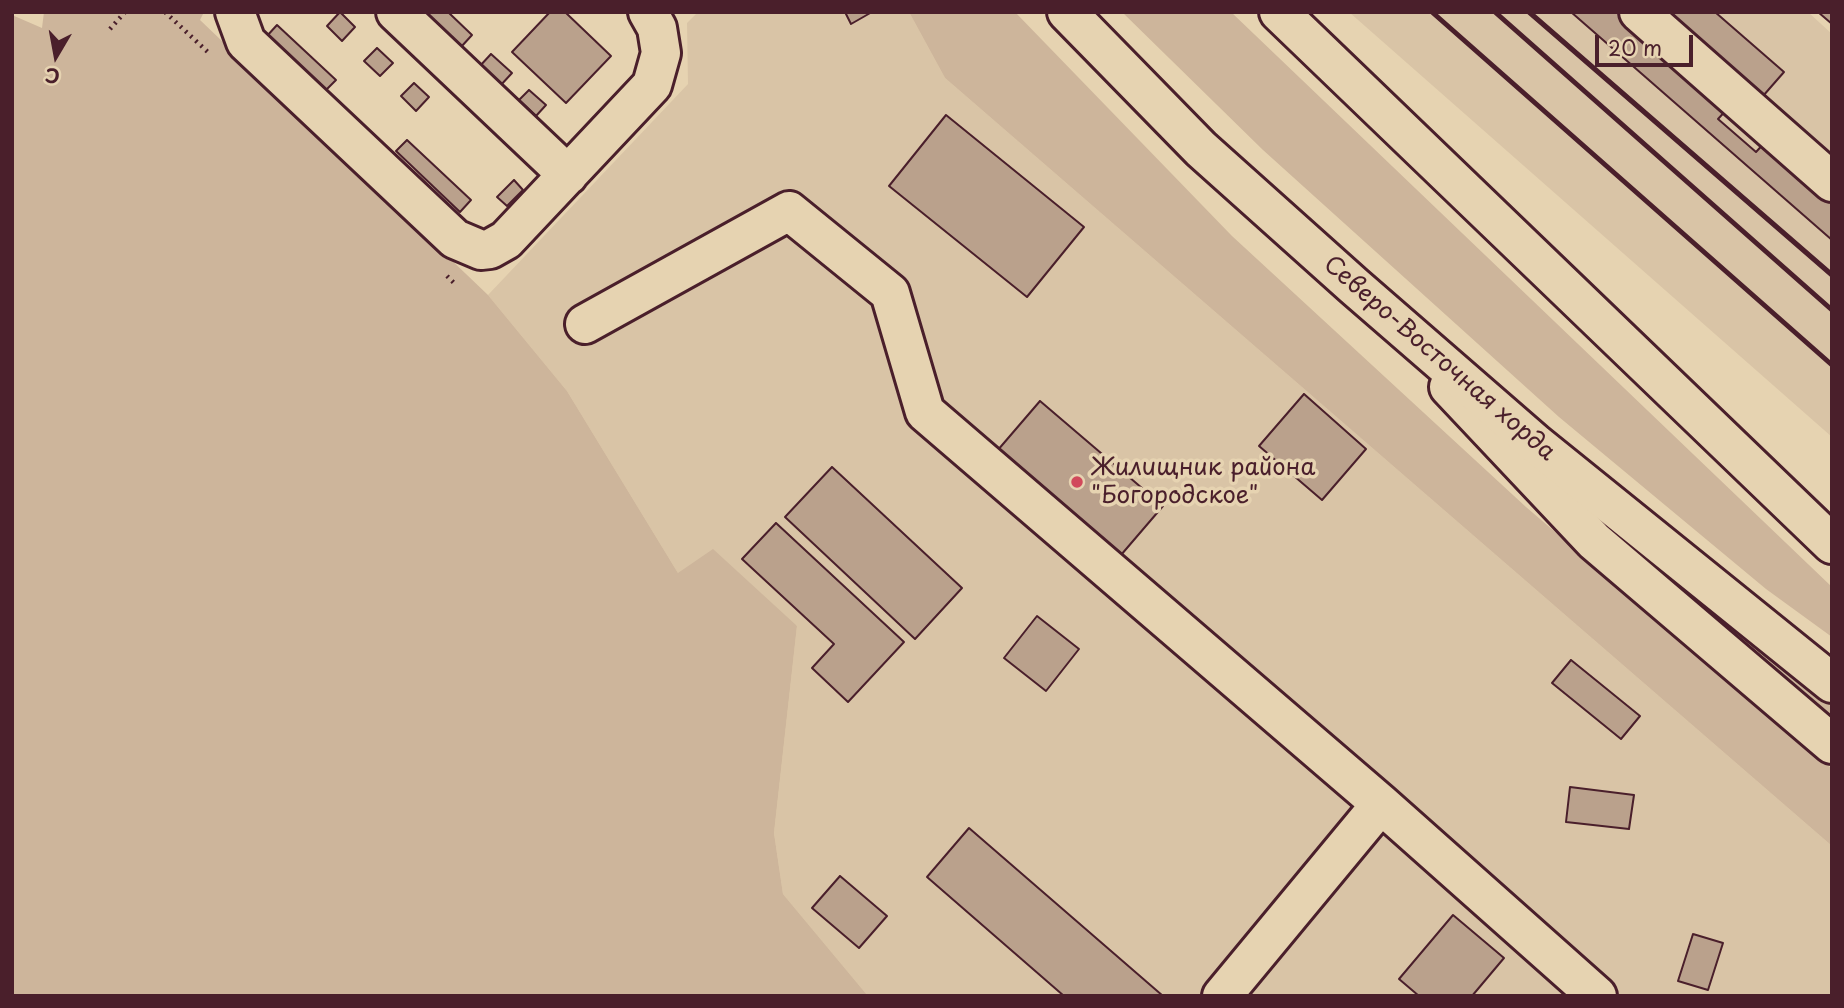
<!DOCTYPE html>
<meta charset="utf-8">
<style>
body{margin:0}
#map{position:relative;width:1844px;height:1008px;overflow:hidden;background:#e6d3b1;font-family:"Playpen Sans",sans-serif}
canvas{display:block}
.frame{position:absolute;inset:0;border:14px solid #4a1f2b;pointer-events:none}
.north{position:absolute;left:21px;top:21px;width:70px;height:70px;-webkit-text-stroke:5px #e6d3b1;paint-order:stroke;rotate:190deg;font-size:19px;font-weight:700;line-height:28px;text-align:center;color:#4a1f2b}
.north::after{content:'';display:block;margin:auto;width:24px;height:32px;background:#4a1f2b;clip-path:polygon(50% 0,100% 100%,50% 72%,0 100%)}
.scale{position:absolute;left:1595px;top:35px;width:98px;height:32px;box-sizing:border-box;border:4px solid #4a1f2b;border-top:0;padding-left:9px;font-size:21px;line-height:24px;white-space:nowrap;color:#4a1f2b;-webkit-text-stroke:5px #e6d3b1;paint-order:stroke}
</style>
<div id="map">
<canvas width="1844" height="1008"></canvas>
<div class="frame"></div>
<div class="north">С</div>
<div class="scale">20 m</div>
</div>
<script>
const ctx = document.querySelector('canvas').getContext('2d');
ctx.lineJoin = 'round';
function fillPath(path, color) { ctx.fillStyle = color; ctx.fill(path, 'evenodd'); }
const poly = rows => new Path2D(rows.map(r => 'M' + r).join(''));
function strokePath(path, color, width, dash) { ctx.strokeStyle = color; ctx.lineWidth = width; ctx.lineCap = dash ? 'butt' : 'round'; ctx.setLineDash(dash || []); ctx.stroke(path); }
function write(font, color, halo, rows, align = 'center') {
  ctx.font = font + ' "Playpen Sans",sans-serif'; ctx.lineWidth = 7; ctx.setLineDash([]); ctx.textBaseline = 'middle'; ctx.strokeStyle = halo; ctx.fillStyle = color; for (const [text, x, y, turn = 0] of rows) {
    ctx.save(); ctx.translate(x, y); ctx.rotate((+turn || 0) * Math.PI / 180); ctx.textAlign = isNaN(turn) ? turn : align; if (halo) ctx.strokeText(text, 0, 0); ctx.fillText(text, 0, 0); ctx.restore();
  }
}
fillPath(poly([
 [698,12,909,12,945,78,1832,846,1832,996,868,996,783,894,774,833,797,626,678,573,567,391,488,295,688,84,687,23],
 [1349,12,1808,12,1832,34,1832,437]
]), '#d9c4a6');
fillPath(poly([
 [44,12,204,12,200,20,488,295,567,391,678,573,713,549,797,626,774,833,783,894,868,996,12,996,12,15,42,28],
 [909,12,1015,12,1232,236,1526,507,1832,769,1832,846,945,78],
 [1122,12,1231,12,1832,587,1832,637,1766,589,1559,417,1263,150],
 [1600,521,1832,707,1832,725]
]), '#cdb59b');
const building = poly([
 [340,12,355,27,342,41,327,26,340,12],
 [425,12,448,12,472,35,461,47,425,12],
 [550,12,565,12,611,56,566,103,512,52,550,12],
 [845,12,872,12,851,24,845,12],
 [1571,12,1625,12,1731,105,1718,119,1756,152,1767,140,1832,196,1832,240,1571,12],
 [1667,12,1715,12,1784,72,1763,96,1667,12],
 [1818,12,1832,12,1832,24,1818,12],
 [277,25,336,80,324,92,266,37,277,25],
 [377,48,393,63,380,76,364,61,377,48],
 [491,54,512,73,500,86,479,67,491,54],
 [414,83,429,97,416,111,401,96,414,83],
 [529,90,546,105,536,116,519,100,529,90],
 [946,115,1084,227,1027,297,889,186,946,115],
 [407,140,471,200,460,212,396,151,407,140],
 [514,180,523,190,507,206,497,197,514,180],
 [1304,394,1366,449,1322,500,1259,446,1304,394],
 [1040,401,1163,506,1115,562,991,458,1040,401],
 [832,467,962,588,915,639,785,517,832,467],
 [776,523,904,642,848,702,812,668,834,644,742,559,776,523],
 [1037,616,1079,649,1046,691,1004,658,1037,616],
 [1571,660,1640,716,1621,739,1552,683,1571,660],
 [1570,787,1634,795,1629,829,1566,822,1570,787],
 [969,828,1163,996,1064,996,927,877,969,828],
 [840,876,887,916,859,948,812,908,840,876],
 [1453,915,1504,958,1472,996,1419,996,1399,979,1453,915],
 [1693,934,1723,943,1708,990,1678,981,1693,934]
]);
fillPath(building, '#baa18c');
strokePath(building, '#4a1f2b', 2);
const minor = poly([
 [235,12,246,42,455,239,481,250,490,249,506,240,652,85,661,53,657,28,648,12],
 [396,12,568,175],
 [1279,12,1832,544],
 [1639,12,1832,182],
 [585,324,789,211,890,293,925,412,1381,804,1597,996],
 [1449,387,1594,541,1832,744],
 [1222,996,1381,804]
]);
const major = poly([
 [1067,12,1201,149,1354,286,1536,444,1832,683]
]);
strokePath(minor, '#4a1f2b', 44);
strokePath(major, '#4a1f2b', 44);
strokePath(poly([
 [165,12,211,55],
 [110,29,125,12],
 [447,276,455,284]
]), '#4a1f2b', 4.5, [2, 5]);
strokePath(minor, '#e6d3b1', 38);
strokePath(major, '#e6d3b1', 38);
strokePath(poly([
 [1432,12,1832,365],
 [1495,12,1832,310],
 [1529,12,1832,275]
]), '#4a1f2b', 5);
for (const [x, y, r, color] of [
 [1077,482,7,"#d1495b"]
]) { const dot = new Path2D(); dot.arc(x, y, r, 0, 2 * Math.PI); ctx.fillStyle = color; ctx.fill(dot); strokePath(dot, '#e6d3b1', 2.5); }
write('24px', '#4a1f2b', '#e6d3b1', [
 ["Северо-Восточная хорда",1439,359,41]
]);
write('24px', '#4a1f2b', '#e6d3b1', [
 ["Жилищник района",1091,468],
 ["\"Богородское\"",1091,496]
], 'left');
</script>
